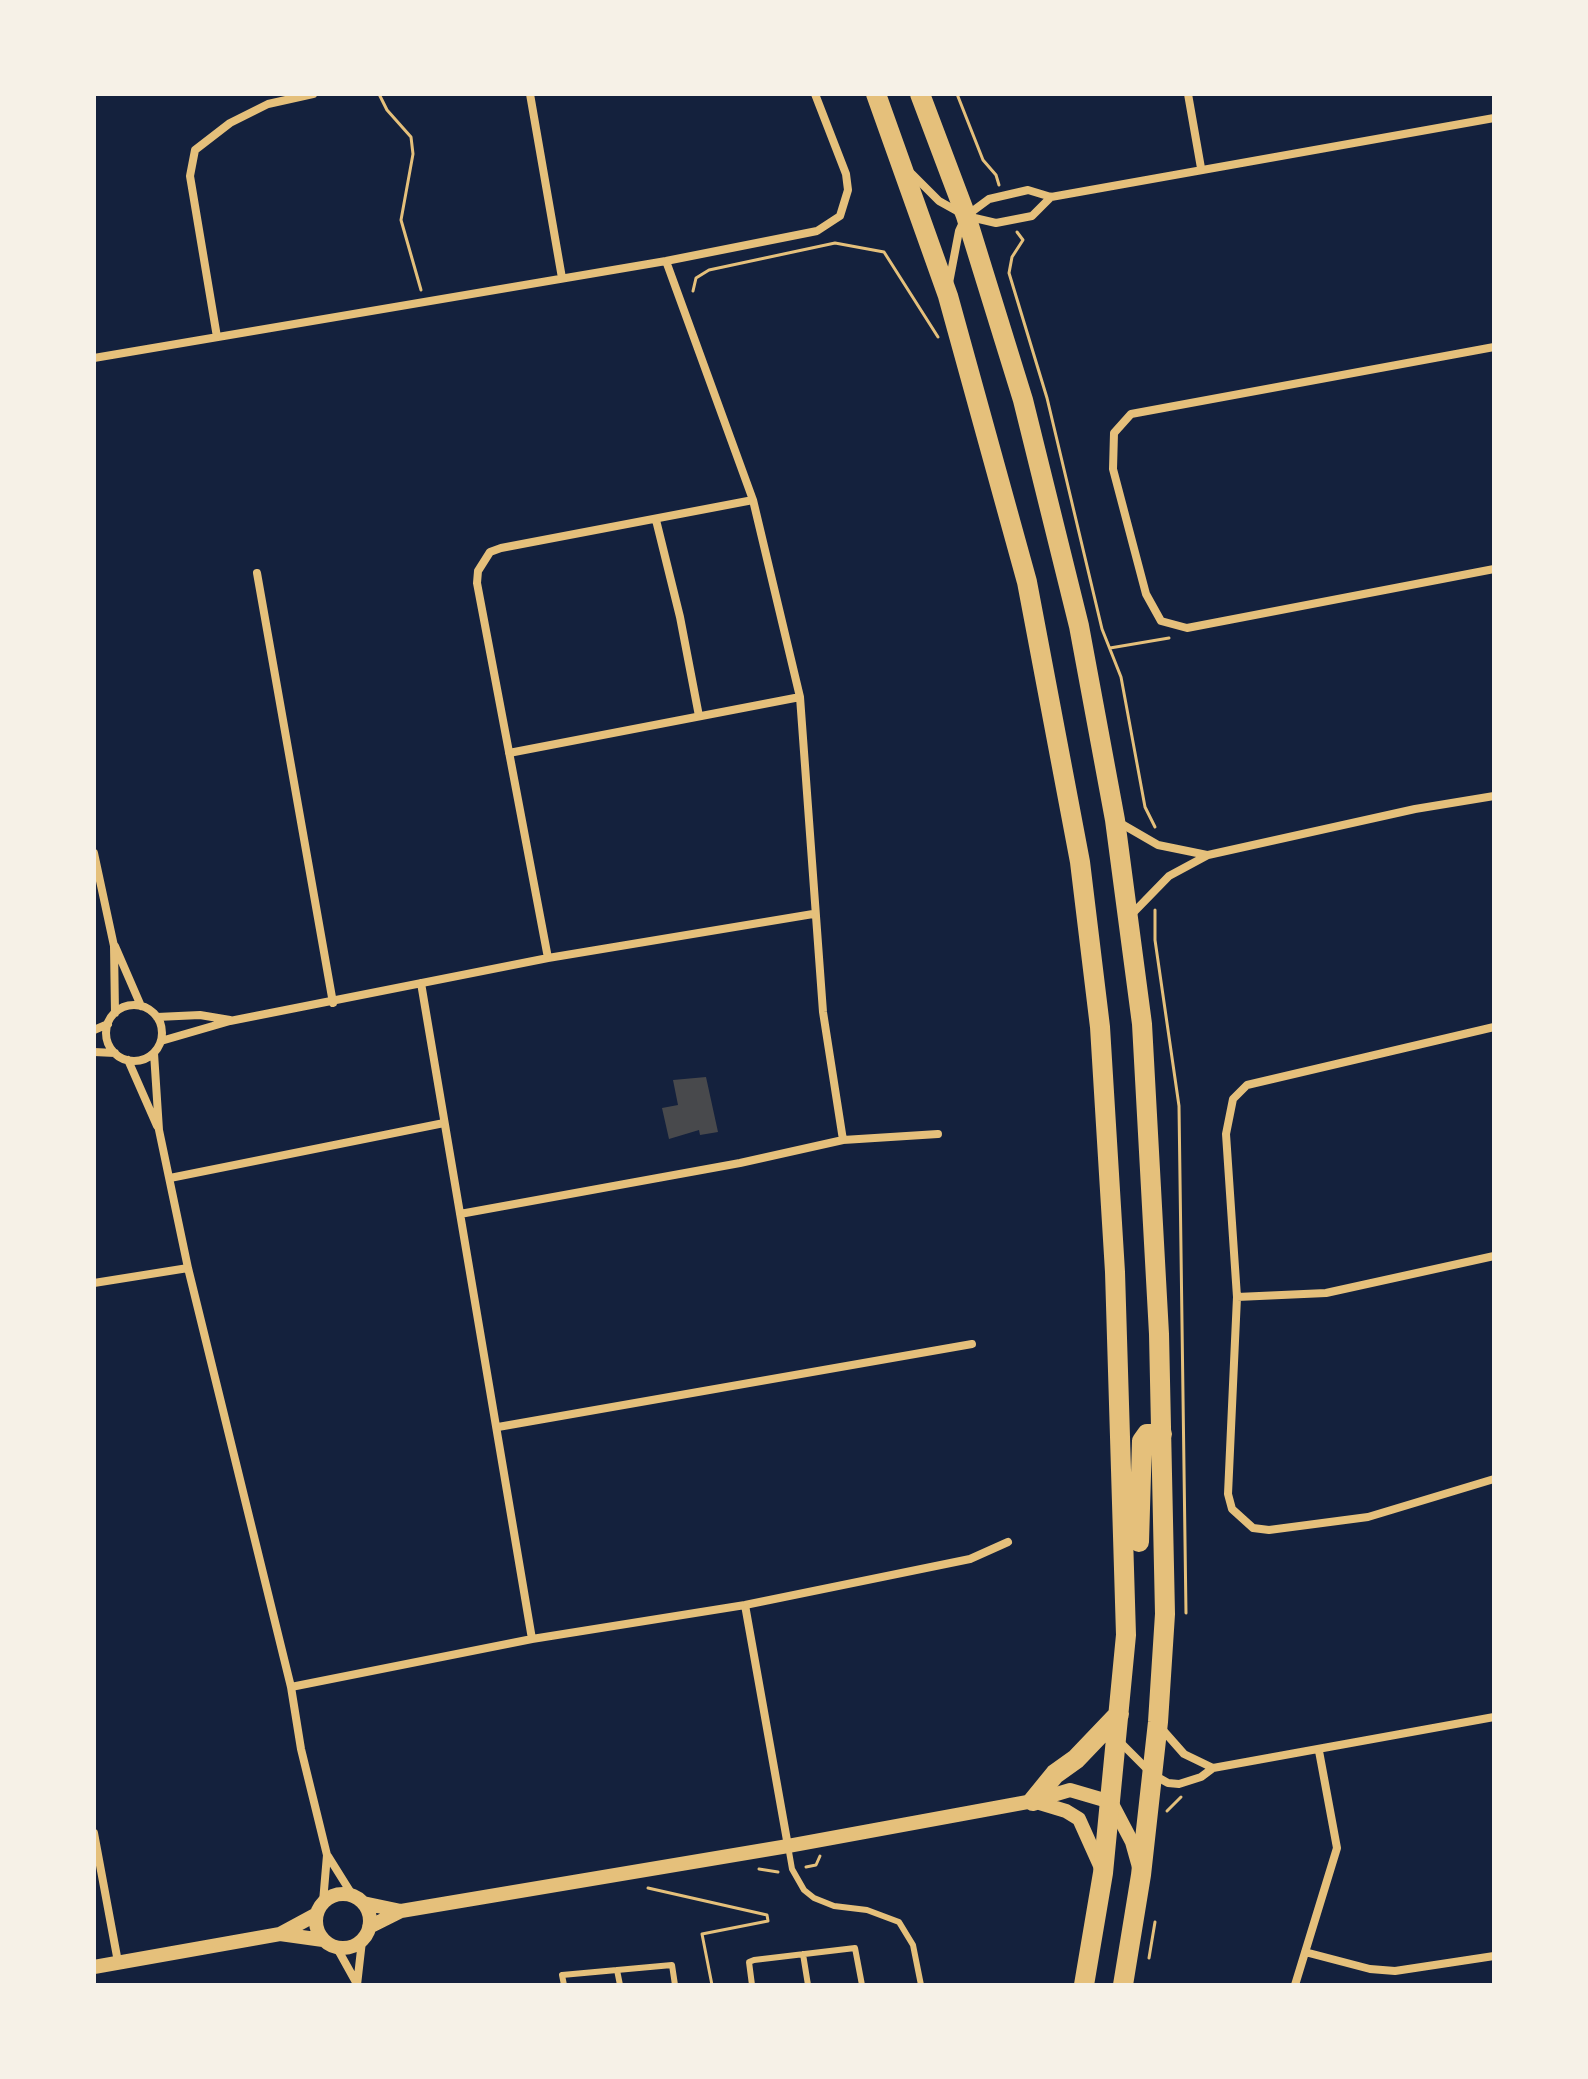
<!DOCTYPE html>
<style>
body{margin:0}
#map{position:relative;width:1588px;height:2079px;overflow:hidden;background:#14213d;font-family:Montserrat,sans-serif}
canvas{display:block}
.frame{position:absolute;inset:0;border:96px solid #f6f1e7;pointer-events:none}
</style>
<div id="map">
<canvas width="1588" height="2079"></canvas>
<div class="frame"></div>
</div>
<script>
const ctx = document.querySelector('canvas').getContext('2d');
ctx.lineJoin = 'round';
function fillPath(path, color) { ctx.fillStyle = color; ctx.fill(path, 'evenodd'); }
const poly = rows => new Path2D(rows.map(r => 'M' + r).join(''));
function strokePath(path, color, width, dash) { ctx.strokeStyle = color; ctx.lineWidth = width; ctx.lineCap = dash ? 'butt' : 'round'; ctx.setLineDash(dash || []); ctx.stroke(path); }
fillPath(poly([
 [706,1077,718,1132,700,1135,699,1130,669,1139,662,1108,678,1105,673,1080]
]), '#48494c');
strokePath(poly([
 [379,94,387,110,411,137,413,154,401,220,421,290],
 [957,94,983,160,996,175,999,185],
 [1017,232,1023,240,1012,257,1009,273,1047,398,1102,629,1121,677,1145,807,1155,827],
 [693,291,696,278,709,270,835,243,884,252,938,337],
 [1110,648,1169,638],
 [1155,910,1155,940,1179,1106,1186,1613],
 [1167,1811,1181,1797],
 [806,1867,816,1865,820,1856],
 [759,1869,778,1872],
 [648,1888,767,1915,768,1921,702,1934,712,1985],
 [1149,1958,1155,1922]
]), '#e5c07b', 3);
strokePath(poly([
 [788,1846,792,1869,804,1890,814,1898,834,1906,867,1910,899,1922,913,1945,921,1985],
 [803,1954,808,1985],
 [617,1970,620,1985],
 [564,1985,562,1975,672,1965,675,1985],
 [752,1985,749,1962,754,1960,855,1948,862,1985]
]), '#e5c07b', 6);
strokePath(poly([
 [530,94,562,278],
 [1188,94,1201,168],
 [912,174,939,201,966,216,996,223,1032,216,1051,197],
 [666,261,753,500,800,697,823,1012,843,1140],
 [949,283,959,231,966,216,989,199,1028,190,1051,197,1494,118],
 [217,337,190,176,195,150,230,123,268,104,313,94],
 [1494,347,1131,414,1114,433,1113,469,1146,594,1161,621,1187,628,1494,569],
 [94,358,666,261,817,231,840,216,848,190,846,174,815,94],
 [656,520,680,617,699,716],
 [257,573,333,1003],
 [509,753,800,697],
 [1120,823,1158,845,1207,855],
 [94,853,114,946,115,1013],
 [1131,915,1169,876,1208,855,1415,809,1494,796],
 [115,946,141,1006],
 [548,958,477,583,478,571,490,552,501,548,753,500],
 [421,983,532,1639],
 '106 1033a28 28 0 1 1 56 0a28 28 0 1 1-56 0Z',
 [157,1017,200,1015,230,1020],
 [1494,1027,1247,1085,1233,1099,1226,1134,1237,1297,1228,1494,1232,1509,1253,1528,1269,1530,1368,1517,1494,1479],
 [94,1030,108,1024],
 [161,1041,230,1021,548,958,813,914],
 [94,1052,115,1053],
 [154,1053,159,1130,188,1268,291,1687,301,1749,327,1855,323,1902],
 [128,1060,157,1126],
 [170,1178,444,1123],
 [460,1214,740,1163,843,1140,938,1134],
 [94,1283,188,1268],
 [1237,1297,1326,1293,1494,1256],
 [498,1427,972,1344],
 [745,1605,788,1846],
 [291,1687,532,1639,745,1605,970,1559,1008,1542],
 [1161,1728,1184,1754,1213,1768],
 [1119,1741,1152,1774,1168,1783,1179,1784,1201,1777,1213,1768,1494,1717],
 [94,1833,118,1962],
 [328,1856,353,1896],
 [337,1948,357,1984],
 [1305,1952,1370,1969,1395,1971,1494,1956],
 [357,1985,362,1941],
 [1295,1985,1337,1848,1319,1751]
]), '#e5c07b', 8);
strokePath(poly([
 [1033,1801,1066,1811,1079,1819,1101,1868],
 '316 1921a27 27 0 1 1 54 0a27 27 0 1 1-54 0Z',
 [363,1903,401,1911],
 [369,1927,401,1911,788,1846,1033,1801,1070,1790,1111,1802,1132,1842,1139,1867],
 [280,1934,323,1940],
 [94,1967,280,1934,317,1914]
]), '#e5c07b', 14);
strokePath(poly([
 [876,94,948,296,1027,582,1080,862,1100,1027,1115,1272,1126,1635,1103,1873,1084,1985],
 [920,94,966,216,1023,400,1079,626,1115,820,1142,1024,1159,1334,1165,1614,1158,1722,1141,1875,1123,1985],
 [1139,1542,1142,1441,1147,1434,1162,1434],
 [1033,1801,1055,1774,1076,1759,1119,1714]
]), '#e5c07b', 20);
</script>
